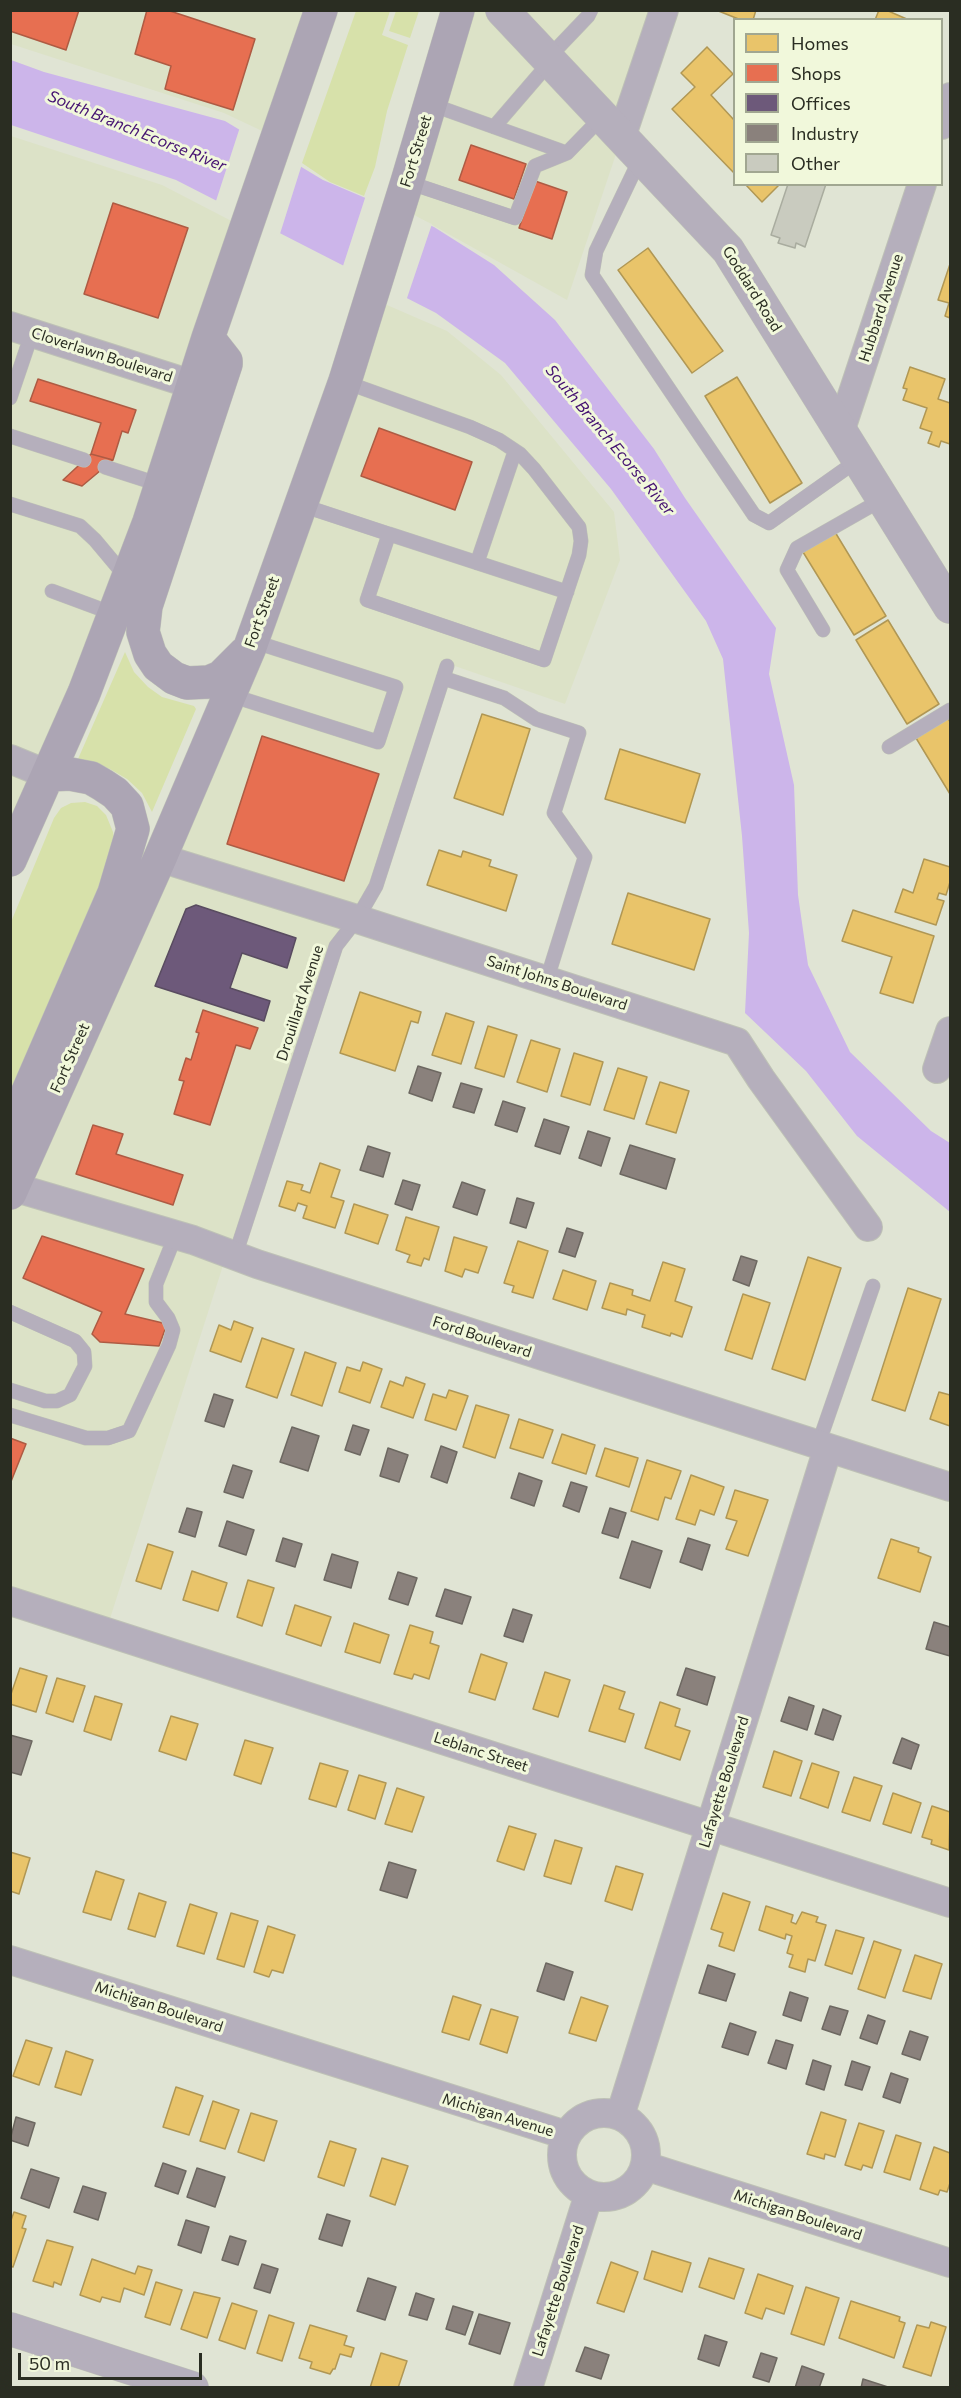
<!DOCTYPE html>
<style>
body{margin:0}
#map{position:relative;width:961px;height:2398px;overflow:hidden;background:#e0e4d4;font-family:Commissioner,sans-serif}
canvas{display:block}
.frame{position:absolute;inset:0;border:12px solid #2a2d22;pointer-events:none}
.legend{position:absolute;left:733px;top:18px;width:210px;height:168px;box-sizing:border-box;background:#f1f8db;border:2px solid #a1a791;margin:0;padding:8px 10px;list-style:none;font-size:18px;color:#2a2d22}
.legend li{display:flex;align-items:center;gap:12px;height:30px}
.legend b{width:30px;border:2px solid #a1a791}
.scale{position:absolute;left:18px;top:2353px;width:184px;height:27px;box-sizing:border-box;border:3px solid #2a2d22;border-top:0;padding-left:8px;font-size:18px;line-height:21px;white-space:nowrap;color:#2a2d22;-webkit-text-stroke:4px #f1f8db;paint-order:stroke}
</style>
<div id="map">
<canvas width="961" height="2398"></canvas>
<div class="frame"></div>
<ul class="legend">
<li><b style="height:16px;background:#e9c46a"></b>Homes</li>
<li><b style="height:16px;background:#e76f51"></b>Shops</li>
<li><b style="height:16px;background:#6d597a"></b>Offices</li>
<li><b style="height:16px;background:#8a817c"></b>Industry</li>
<li><b style="height:16px;background:#c9cbbf"></b>Other</li>
</ul>
<div class="scale">50 m</div>
</div>
<script>
const ctx = document.querySelector('canvas').getContext('2d');
ctx.lineJoin = 'round';
function fillPath(path, color) { ctx.fillStyle = color; ctx.fill(path, 'evenodd'); }
const poly = rows => new Path2D(rows.map(r => 'M' + r).join(''));
function strokePath(path, color, width, dash) { ctx.strokeStyle = color; ctx.lineWidth = width; ctx.lineCap = dash ? 'butt' : 'round'; ctx.setLineDash(dash || []); ctx.stroke(path); }
function write(font, color, halo, rows, align = 'center') {
  ctx.font = font + ' Commissioner,sans-serif'; ctx.lineWidth = 6; ctx.setLineDash([]); ctx.textBaseline = 'middle'; ctx.strokeStyle = halo; ctx.fillStyle = color; for (const [text, x, y, turn = 0] of rows) {
    ctx.save(); ctx.translate(x, y); ctx.rotate((+turn || 0) * Math.PI / 180); ctx.textAlign = isNaN(turn) ? turn : align; if (halo) ctx.strokeText(text, 0, 0); ctx.fillText(text, 0, 0); ctx.restore();
  }
}
fillPath(poly([
 [11,11,321,11,277,138,224,113,11,44],
 [458,11,664,11,567,300,400,207],
 [11,136,162,185,247,229,11,860],
 [373,299,447,331,501,375,614,512,620,560,565,704,449,664,376,886,338,942,235,1256,227,1253,106,1631,11,1601,11,1193]
]), '#dce2c7');
fillPath(poly([
 [356,11,390,11,382,35,408,45,387,111,375,167,364,196,330,182,302,163],
 [396,11,419,11,410,38,389,31],
 [125,652,134,672,148,687,162,697,194,706,196,709,152,812,142,793,127,779,110,769,78,759],
 [85,802,97,806,106,815,113,832,117,857,11,1111,11,922,54,818,61,808,71,803]
]), '#d7e1aa');
fillPath(poly([
 [11,60,44,72,225,121,323,180,434,227,494,265,555,320,654,449,685,498,776,628,769,674,794,785,798,895,808,965,850,1052,931,1131,950,1143,950,1212,857,1136,806,1071,745,1013,749,933,742,836,723,659,706,621,611,489,505,363,436,313,176,180,11,125]
]), '#ccb5ea');
fillPath(poly([
 [240,127,302,164,279,237,215,204],
 [366,195,432,224,406,301,342,269]
]), '#e0e4d4');
const homes = poly([
 [716,10,756,10,753,20,741,20,716,10],
 [879,10,886,10,909,20,875,20,879,10],
 [707,47,733,74,711,95,734,120,734,173,672,109,695,87,681,73,707,47],
 [745,184,780,184,762,202,745,184],
 [648,248,723,351,692,373,618,270,648,248],
 [950,264,950,318,945,316,949,303,938,300,950,264],
 [910,367,945,379,938,399,950,403,950,444,941,441,939,447,928,443,932,432,920,428,927,408,903,400,907,389,903,388,910,367],
 [737,377,802,483,770,503,705,396,737,377],
 [835,532,886,616,854,635,803,552,835,532],
 [888,620,939,704,907,724,856,640,888,620],
 [482,714,530,729,503,815,454,798,482,714],
 [948,718,950,722,950,794,916,738,948,718],
 [620,749,700,774,685,823,605,799,620,749],
 [439,850,461,857,463,851,491,860,489,866,517,875,506,911,427,885,439,850],
 [924,859,950,867,950,882,946,895,939,893,937,899,944,901,936,925,895,912,903,889,913,893,924,859],
 [628,893,710,919,694,970,612,944,628,893],
 [853,910,934,936,913,1003,880,993,892,957,842,941,853,910],
 [360,992,421,1012,418,1023,411,1021,395,1071,340,1053,360,992],
 [446,1013,474,1022,461,1064,432,1055,446,1013],
 [488,1026,517,1035,504,1077,475,1068,488,1026],
 [531,1040,560,1049,547,1092,517,1082,531,1040],
 [574,1053,603,1062,590,1105,561,1096,574,1053],
 [618,1068,647,1077,634,1119,604,1110,618,1068],
 [660,1082,689,1091,676,1133,646,1124,660,1082],
 [320,1163,340,1170,331,1197,344,1201,335,1228,303,1218,307,1206,298,1203,295,1211,279,1206,287,1181,303,1185,301,1190,310,1193,320,1163],
 [354,1204,388,1215,378,1244,345,1233,354,1204],
 [406,1217,439,1227,429,1260,424,1258,421,1266,407,1262,410,1255,396,1250,406,1217],
 [454,1237,487,1247,478,1273,465,1269,462,1277,445,1271,454,1237],
 [518,1241,548,1251,533,1298,512,1292,514,1286,504,1283,518,1241],
 [808,1257,841,1268,805,1380,772,1369,808,1257],
 [663,1262,685,1269,675,1301,692,1307,682,1337,671,1333,670,1336,642,1327,645,1315,627,1309,626,1315,602,1308,610,1283,633,1290,632,1295,650,1301,663,1262],
 [563,1270,596,1281,587,1310,553,1299,563,1270],
 [908,1288,941,1299,905,1411,872,1400,908,1288],
 [743,1294,770,1303,752,1359,725,1350,743,1294],
 [234,1321,253,1328,241,1362,210,1351,219,1325,231,1330,234,1321],
 [262,1338,294,1349,277,1398,246,1387,262,1338],
 [305,1352,336,1363,322,1406,291,1395,305,1352],
 [363,1362,382,1369,370,1403,339,1392,347,1367,360,1371,363,1362],
 [406,1377,425,1384,413,1418,381,1407,390,1381,403,1386,406,1377],
 [449,1390,468,1396,456,1430,425,1420,433,1394,446,1398,449,1390],
 [939,1392,950,1395,950,1426,930,1419,939,1392],
 [476,1405,509,1415,495,1458,463,1447,476,1405],
 [519,1419,553,1430,543,1458,510,1448,519,1419],
 [562,1434,595,1445,586,1474,552,1463,562,1434],
 [605,1448,638,1458,629,1487,596,1476,605,1448],
 [647,1460,681,1471,671,1499,665,1497,658,1520,631,1511,647,1460],
 [691,1475,724,1487,714,1515,700,1510,695,1525,676,1519,691,1475],
 [735,1490,768,1500,748,1556,726,1549,737,1521,726,1518,735,1490],
 [891,1539,919,1548,918,1552,931,1557,920,1592,878,1578,891,1539],
 [148,1544,173,1552,161,1589,136,1581,148,1544],
 [192,1571,227,1583,218,1611,183,1600,192,1571],
 [248,1580,274,1588,262,1626,237,1617,248,1580],
 [295,1605,331,1617,321,1646,286,1634,295,1605],
 [354,1623,389,1635,380,1663,345,1652,354,1623],
 [410,1625,433,1632,430,1643,439,1646,429,1679,414,1674,412,1679,394,1674,410,1625],
 [481,1654,507,1663,495,1700,469,1692,481,1654],
 [20,1668,47,1676,36,1712,10,1704,10,1697,20,1668],
 [545,1672,570,1680,558,1717,533,1709,545,1672],
 [57,1678,85,1686,73,1722,46,1713,57,1678],
 [604,1685,625,1692,619,1709,634,1714,625,1742,589,1731,604,1685],
 [95,1696,122,1704,111,1740,84,1731,95,1696],
 [660,1702,680,1709,675,1726,690,1731,680,1760,645,1748,660,1702],
 [171,1716,198,1724,186,1760,159,1751,171,1716],
 [245,1740,273,1748,261,1784,234,1775,245,1740],
 [774,1751,802,1761,791,1796,763,1787,774,1751],
 [320,1763,348,1771,336,1807,309,1799,320,1763],
 [812,1763,839,1772,828,1808,800,1798,812,1763],
 [359,1775,386,1783,375,1819,348,1810,359,1775],
 [854,1777,882,1786,870,1821,842,1812,854,1777],
 [397,1788,424,1797,412,1832,385,1824,397,1788],
 [893,1793,921,1803,911,1833,883,1824,893,1793],
 [932,1806,950,1812,949,1850,931,1844,932,1840,922,1837,932,1806],
 [509,1826,536,1834,524,1870,497,1861,509,1826],
 [555,1840,582,1848,571,1884,544,1876,555,1840],
 [10,1852,30,1858,19,1894,10,1891,10,1852],
 [616,1866,643,1874,632,1910,605,1901,616,1866],
 [96,1871,124,1880,111,1920,83,1912,96,1871],
 [139,1893,166,1902,155,1937,128,1929,139,1893],
 [723,1893,750,1902,734,1951,719,1946,723,1933,711,1929,723,1893],
 [190,1904,217,1913,204,1954,177,1946,190,1904],
 [766,1906,793,1915,791,1922,796,1924,802,1912,818,1917,816,1922,826,1925,815,1961,808,1959,805,1972,789,1967,793,1955,787,1953,792,1936,786,1934,785,1939,759,1930,766,1906],
 [231,1913,258,1921,244,1967,217,1959,231,1913],
 [268,1926,295,1935,283,1973,272,1970,269,1977,254,1972,268,1926],
 [836,1930,864,1938,852,1974,825,1965,836,1930],
 [874,1941,901,1950,885,1998,858,1989,874,1941],
 [915,1955,942,1964,931,1999,903,1991,915,1955],
 [453,1996,481,2005,469,2040,442,2032,453,1996],
 [581,1997,608,2006,596,2041,569,2033,581,1997],
 [491,2009,518,2017,507,2053,480,2044,491,2009],
 [26,2040,52,2048,39,2085,13,2076,26,2040],
 [66,2051,93,2060,81,2095,55,2087,66,2051],
 [176,2087,203,2096,189,2135,163,2127,176,2087],
 [213,2101,239,2110,225,2149,200,2141,213,2101],
 [821,2112,846,2120,835,2157,825,2154,824,2159,807,2154,821,2112],
 [251,2113,277,2121,264,2161,238,2152,251,2113],
 [859,2123,884,2131,872,2168,863,2165,861,2170,845,2165,859,2123],
 [896,2135,921,2143,910,2180,884,2172,896,2135],
 [330,2141,356,2149,344,2186,318,2177,330,2141],
 [934,2147,950,2153,950,2183,947,2192,940,2190,938,2195,920,2189,934,2147],
 [382,2158,408,2166,395,2205,370,2196,382,2158],
 [14,2212,26,2216,22,2228,26,2229,13,2267,10,2266,10,2223,14,2212],
 [47,2240,73,2247,61,2285,54,2282,53,2287,33,2281,47,2240],
 [652,2251,691,2263,682,2292,644,2279,652,2251],
 [709,2258,744,2269,734,2299,699,2287,709,2258],
 [92,2259,135,2274,138,2266,152,2270,144,2295,124,2288,120,2302,102,2297,100,2302,80,2295,92,2259],
 [611,2262,638,2272,624,2312,597,2303,611,2262],
 [758,2274,793,2286,784,2314,766,2308,762,2319,745,2313,758,2274],
 [156,2282,182,2290,170,2325,145,2317,156,2282],
 [806,2287,839,2298,824,2345,791,2334,806,2287],
 [194,2292,220,2298,207,2338,181,2329,194,2292],
 [851,2301,900,2317,899,2321,905,2323,894,2358,839,2338,851,2301],
 [232,2303,257,2311,245,2349,219,2340,232,2303],
 [269,2315,294,2323,282,2361,257,2353,269,2315],
 [931,2322,946,2327,931,2376,903,2367,917,2325,929,2328,931,2322],
 [310,2325,347,2336,344,2345,354,2348,351,2357,340,2354,335,2369,333,2369,330,2374,310,2368,312,2362,299,2358,310,2325],
 [381,2353,407,2361,398,2388,370,2388,381,2353]
]);
fillPath(homes, '#e9c46a');
strokePath(homes, '#b09754', 1.5);
const shops = poly([
 [10,10,79,10,66,50,10,31,10,10],
 [147,10,167,10,255,39,233,110,165,89,171,66,135,54,147,10],
 [471,145,526,164,514,199,459,180,471,145],
 [535,181,567,192,552,239,519,228,535,181],
 [113,203,188,228,158,318,84,294,113,203],
 [38,379,136,410,128,433,122,431,113,460,91,454,101,423,30,401,38,379],
 [379,428,472,462,455,510,361,476,379,428],
 [91,454,113,460,82,486,63,480,91,454],
 [262,736,379,774,344,881,227,844,262,736],
 [203,1010,258,1028,250,1049,236,1045,210,1125,174,1114,184,1081,179,1080,186,1058,191,1060,199,1033,196,1032,203,1010],
 [93,1125,123,1134,116,1154,183,1175,173,1205,76,1174,93,1125],
 [42,1236,144,1269,125,1314,167,1324,159,1346,100,1342,92,1334,102,1312,23,1278,42,1236],
 [10,1438,26,1444,10,1484,10,1438]
]);
fillPath(shops, '#e76f51');
strokePath(shops, '#ae5b43', 1.5);
const offices = poly([
 [196,905,296,938,287,968,242,953,230,988,270,1001,264,1021,155,986,186,909,196,905]
]);
fillPath(offices, '#6d597a');
strokePath(offices, '#594c60', 1.5);
const industry = poly([
 [418,1066,441,1073,432,1101,409,1093,418,1066],
 [461,1083,482,1089,474,1113,453,1107,461,1083],
 [503,1101,525,1108,517,1132,495,1125,503,1101],
 [544,1119,569,1127,560,1154,535,1146,544,1119],
 [588,1131,610,1138,601,1166,579,1158,588,1131],
 [630,1145,675,1159,666,1189,620,1174,630,1145],
 [368,1146,390,1153,383,1177,360,1170,368,1146],
 [403,1180,420,1185,412,1210,395,1204,403,1180],
 [462,1182,485,1190,477,1215,453,1207,462,1182],
 [517,1198,534,1203,526,1228,510,1223,517,1198],
 [567,1228,583,1233,575,1257,559,1252,567,1228],
 [741,1256,757,1261,749,1286,733,1280,741,1256],
 [214,1394,233,1400,224,1427,205,1421,214,1394],
 [353,1425,369,1430,360,1455,345,1450,353,1425],
 [292,1427,319,1436,308,1471,280,1462,292,1427],
 [441,1446,457,1452,447,1483,431,1477,441,1446],
 [388,1448,408,1455,399,1482,380,1476,388,1448],
 [233,1465,252,1471,243,1498,224,1492,233,1465],
 [519,1473,542,1481,534,1506,511,1498,519,1473],
 [571,1482,587,1487,579,1512,563,1506,571,1482],
 [187,1508,202,1512,195,1537,179,1532,187,1508],
 [610,1508,626,1513,618,1538,602,1533,610,1508],
 [227,1521,254,1530,246,1555,219,1546,227,1521],
 [283,1538,302,1544,295,1567,276,1561,283,1538],
 [688,1538,710,1545,702,1570,680,1562,688,1538],
 [632,1541,662,1551,650,1588,620,1578,632,1541],
 [332,1554,358,1562,351,1588,324,1580,332,1554],
 [398,1572,417,1578,408,1605,389,1599,398,1572],
 [445,1589,471,1597,462,1624,436,1616,445,1589],
 [513,1609,532,1615,523,1642,504,1636,513,1609],
 [934,1622,950,1627,950,1656,926,1649,934,1622],
 [686,1668,715,1677,707,1705,677,1695,686,1668],
 [789,1697,814,1706,807,1730,781,1721,789,1697],
 [823,1709,841,1716,833,1740,815,1734,823,1709],
 [10,1735,32,1741,21,1775,10,1772,10,1735],
 [902,1738,919,1745,911,1769,893,1763,902,1738],
 [389,1862,416,1870,407,1898,380,1890,389,1862],
 [546,1963,573,1972,564,2000,537,1991,546,1963],
 [708,1965,735,1974,726,2001,699,1993,708,1965],
 [790,1992,808,1998,801,2021,783,2015,790,1992],
 [830,2006,848,2011,840,2035,822,2029,830,2006],
 [868,2015,885,2021,877,2044,860,2038,868,2015],
 [730,2023,756,2032,748,2055,722,2047,730,2023],
 [910,2031,928,2037,920,2060,902,2054,910,2031],
 [776,2040,793,2045,786,2069,768,2063,776,2040],
 [813,2060,831,2066,824,2090,806,2084,813,2060],
 [852,2061,870,2067,862,2090,845,2085,852,2061],
 [891,2073,908,2079,900,2103,883,2097,891,2073],
 [16,2117,35,2123,28,2146,10,2140,16,2117],
 [163,2163,186,2171,178,2194,155,2186,163,2163],
 [197,2168,225,2177,215,2207,187,2197,197,2168],
 [31,2169,59,2178,49,2208,21,2198,31,2169],
 [83,2186,106,2193,98,2220,74,2212,83,2186],
 [327,2214,350,2221,342,2246,319,2239,327,2214],
 [186,2220,209,2227,201,2253,178,2245,186,2220],
 [230,2236,246,2241,238,2265,222,2260,230,2236],
 [262,2264,278,2269,270,2293,254,2288,262,2264],
 [368,2278,396,2287,385,2320,357,2311,368,2278],
 [416,2293,434,2299,427,2320,409,2315,416,2293],
 [453,2306,473,2312,465,2335,446,2329,453,2306],
 [479,2314,510,2323,500,2354,469,2344,479,2314],
 [705,2335,727,2342,719,2366,698,2359,705,2335],
 [585,2347,609,2355,601,2379,576,2371,585,2347],
 [761,2353,777,2358,769,2382,753,2377,761,2353],
 [802,2366,824,2374,819,2388,795,2388,802,2366],
 [863,2379,891,2388,861,2388,863,2379]
]);
fillPath(industry, '#8a817c');
strokePath(industry, '#6d6861', 1.5);
const building = poly([
 [788,184,826,184,805,247,796,243,795,248,778,243,780,238,771,235,788,184]
]);
fillPath(building, '#c9cbbf');
strokePath(building, '#a9ac9f', 1.5);
const service = poly([
 [547,59,588,16,591,10],
 [430,104,567,153],
 [494,127,550,62],
 [641,157,596,251,592,275,754,515,769,523,858,460],
 [407,182,515,218,535,166,567,153,602,117],
 [10,398,32,333],
 [10,436,84,460],
 [105,467,161,485],
 [10,504,80,526,95,540,126,577],
 [301,505,389,534,367,600,544,660,579,555,581,541,579,527,534,469,520,454,499,440,470,427,345,382],
 [389,534,567,592],
 [477,563,515,451],
 [52,591,114,614],
 [823,630,787,570,797,548,883,499],
 [443,678,504,698,536,719,579,733,554,813,585,857,547,979],
 [230,695,378,742,396,687,252,641],
 [889,747,950,710],
 [235,1256,336,946,357,919,376,886,447,666],
 [10,1312,75,1341,84,1352,85,1366,70,1395,57,1401,45,1401,10,1390],
 [10,1415,86,1438,108,1438,129,1431,169,1345,173,1330,168,1318,156,1302,156,1284,176,1234],
 [818,1445,873,1286]
]);
const minor = poly([
 [942,125,950,97],
 [621,138,664,10],
 [10,326,194,385],
 [840,432,922,184],
 [10,759,49,775],
 [160,858,357,919,737,1042,761,1079,868,1227],
 [937,1069,950,1031],
 [13,1187,193,1240,257,1264,950,1487],
 [10,1601,950,1903],
 [10,1960,566,2135],
 '562 2155a42 42 0 1 1 84 0a42 42 0 1 1-84 0Z',
 [620,2116,828,1448],
 [645,2166,950,2263],
 [528,2388,589,2194]
]);
const tertiary = poly([
 [502,10,728,250,950,607],
 [10,2329,192,2388]
]);
const primary = poly([
 [208,338,226,361,226,364,146,606,143,632,150,654,158,666,174,678,187,683,209,682,221,677,245,653],
 [10,860,84,693,149,522,208,338,321,10],
 [10,1133,114,893,133,829,127,806,115,793,103,785,91,778,70,774,49,775],
 [10,1193,160,858,250,647,345,381,407,182,458,10]
]);
strokePath(service, '#bec1b6', 15);
strokePath(minor, '#bec1b6', 30);
strokePath(tertiary, '#bec1b6', 34);
strokePath(primary, '#bec1b6', 34);
strokePath(service, '#b5afbc', 14);
strokePath(minor, '#b5afbc', 28);
strokePath(tertiary, '#b5afbc', 33);
strokePath(primary, '#aca5b4', 33);
write('15px', '#2a2d22', '#f1f8db', [
 ["Fort Street",416,151,-73],
 ["Goddard Road",752,289,58],
 ["Hubbard Avenue",881,308,-72],
 ["Cloverlawn Boulevard",102,355,18],
 ["Fort Street",262,612,-70],
 ["Saint Johns Boulevard",557,983,18],
 ["Drouillard Avenue",300,1003,-72],
 ["Fort Street",70,1058,-66],
 ["Ford Boulevard",482,1337,18],
 ["Leblanc Street",481,1752,18],
 ["Lafayette Boulevard",724,1782,-73],
 ["Michigan Boulevard",159,2007,18],
 ["Michigan Avenue",498,2115,17],
 ["Michigan Boulevard",798,2215,18],
 ["Lafayette Boulevard",558,2291,-72]
]);
write('italic 16px', '#441171', '#f1f8db', [
 ["South Branch Ecorse River",137,131,22],
 ["South Branch Ecorse River",610,440,50]
]);
</script>
